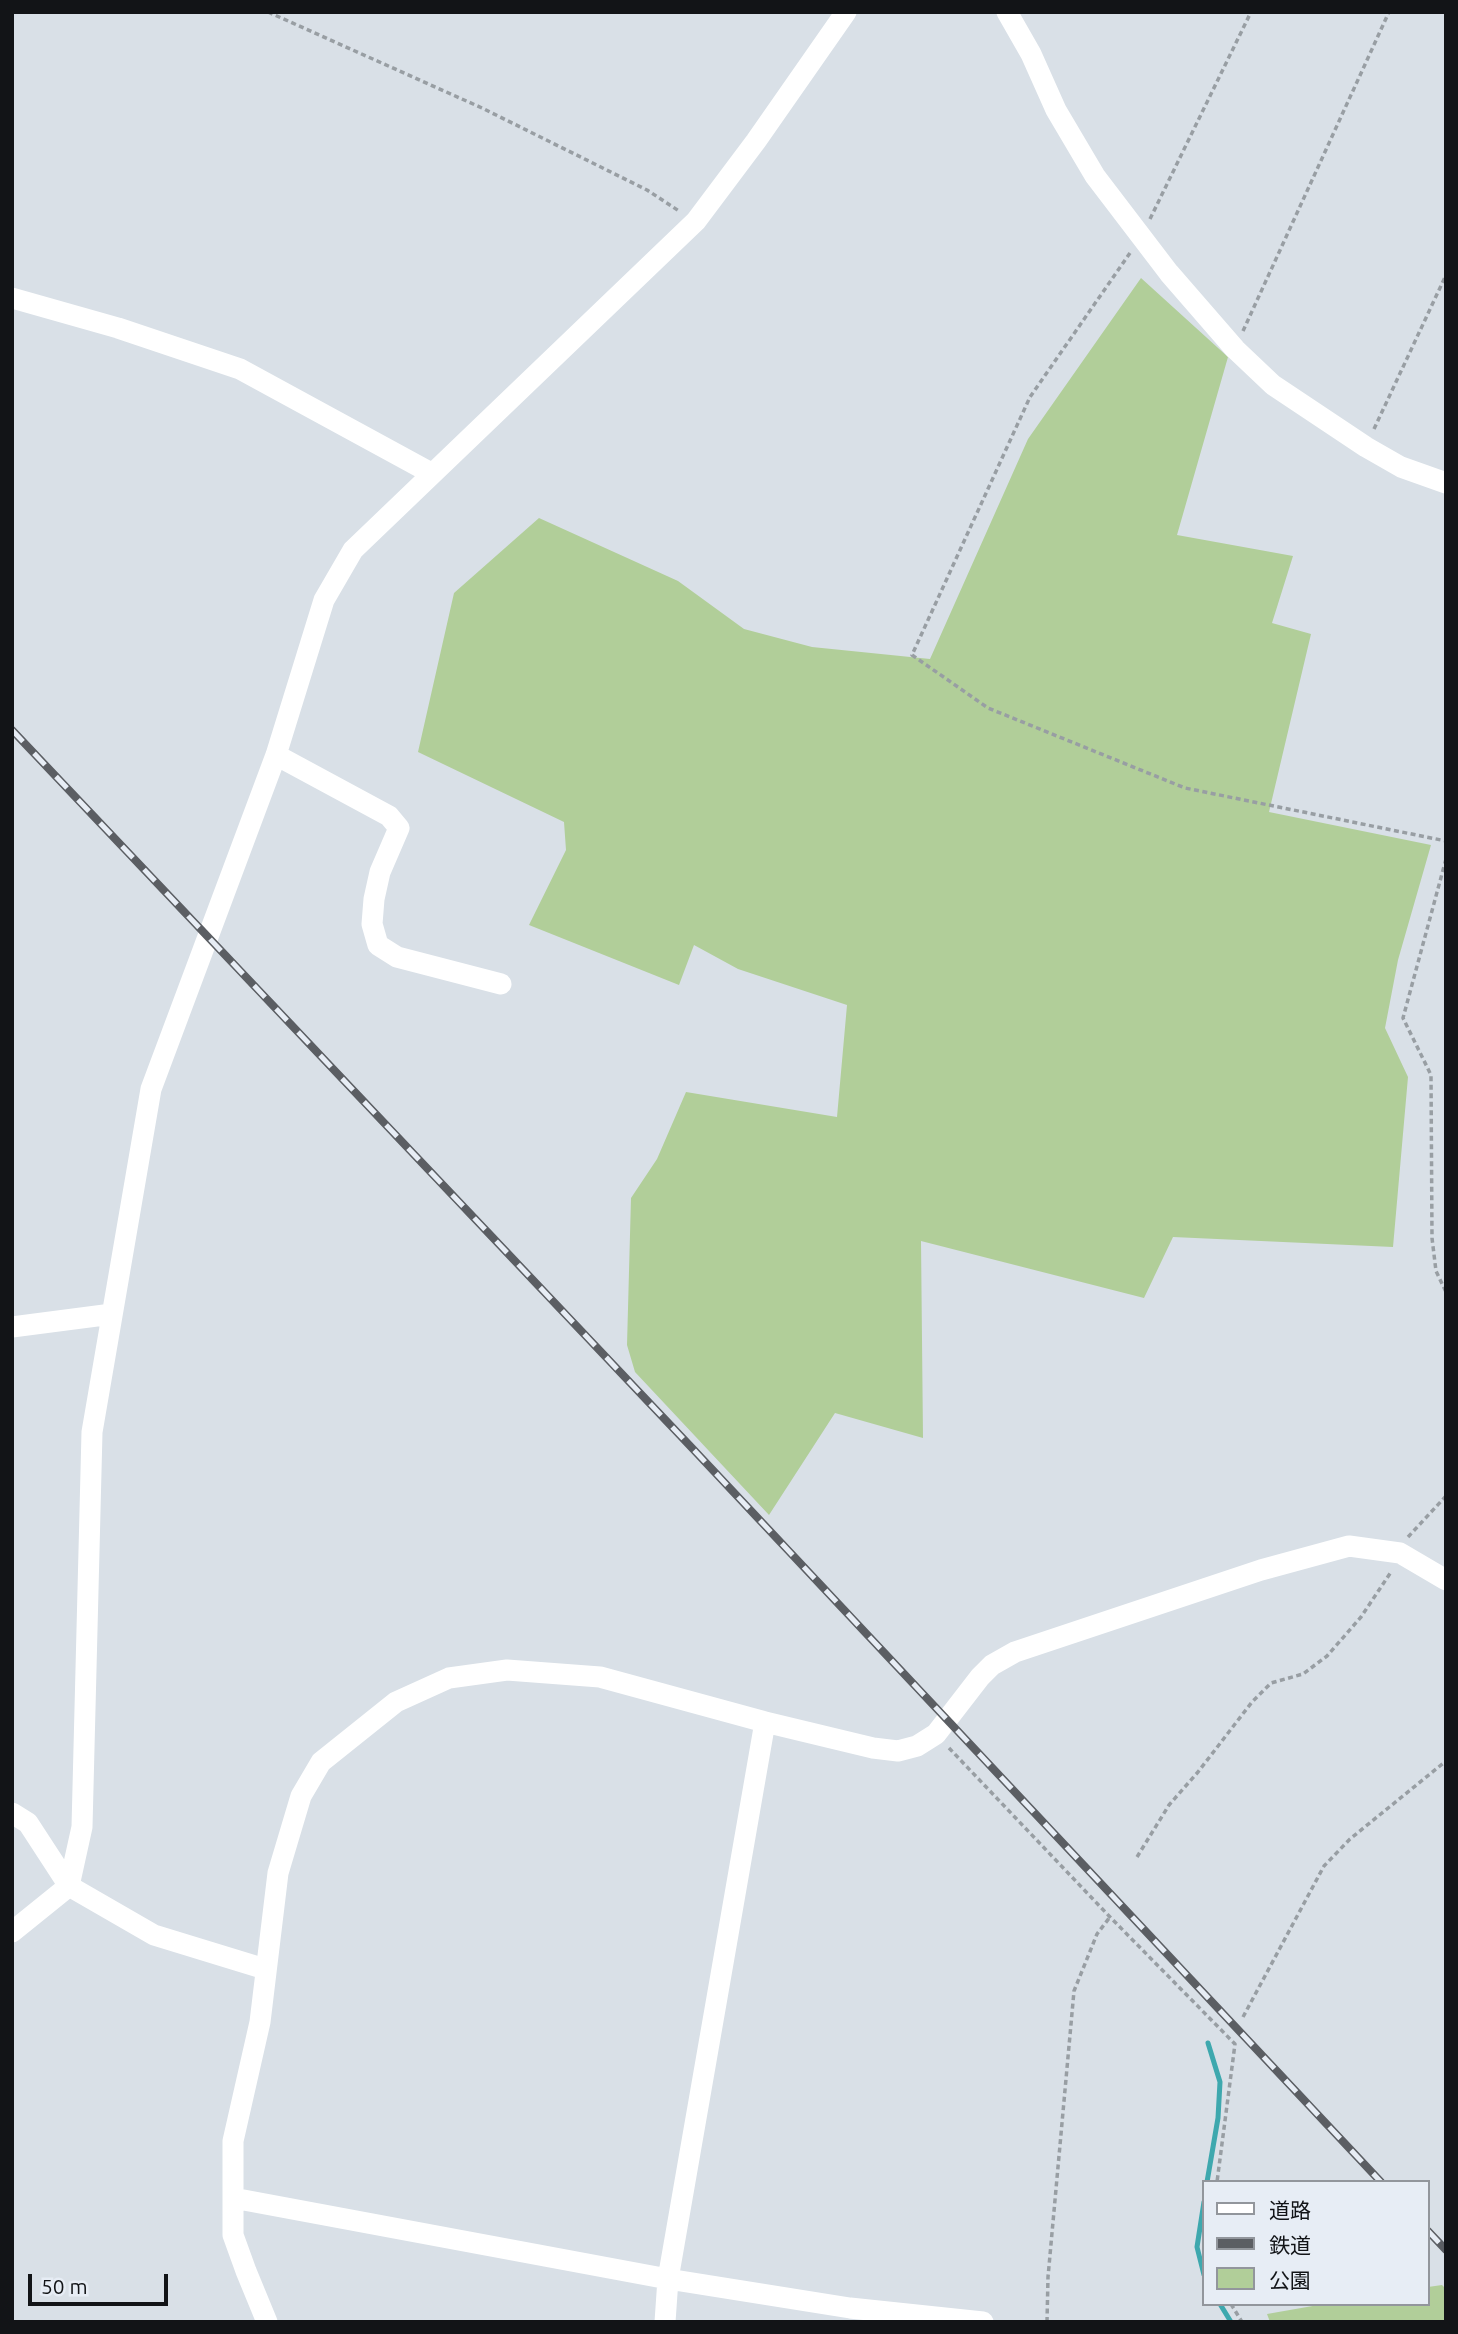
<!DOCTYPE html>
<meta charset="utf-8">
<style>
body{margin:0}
#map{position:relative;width:1458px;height:2334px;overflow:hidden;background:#d9e0e7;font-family:Ubuntu,"Noto Sans JP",sans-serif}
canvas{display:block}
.frame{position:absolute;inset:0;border:14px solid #121417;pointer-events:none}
.legend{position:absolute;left:1202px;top:2180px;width:228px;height:126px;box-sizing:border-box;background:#e7edf5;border:2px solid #92969c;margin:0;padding:9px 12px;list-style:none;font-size:21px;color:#121417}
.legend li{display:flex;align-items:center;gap:14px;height:35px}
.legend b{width:35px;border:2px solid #92969c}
.scale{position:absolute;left:28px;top:2274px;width:140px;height:32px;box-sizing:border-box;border:4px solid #121417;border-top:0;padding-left:9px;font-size:21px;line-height:24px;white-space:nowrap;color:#121417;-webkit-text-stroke:5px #e7edf5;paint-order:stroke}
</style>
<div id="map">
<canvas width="1458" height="2334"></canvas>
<div class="frame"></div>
<ul class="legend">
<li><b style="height:9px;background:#fff"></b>道路</li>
<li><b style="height:9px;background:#5b5e63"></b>鉄道</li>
<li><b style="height:19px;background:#b1ce99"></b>公園</li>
</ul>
<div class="scale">50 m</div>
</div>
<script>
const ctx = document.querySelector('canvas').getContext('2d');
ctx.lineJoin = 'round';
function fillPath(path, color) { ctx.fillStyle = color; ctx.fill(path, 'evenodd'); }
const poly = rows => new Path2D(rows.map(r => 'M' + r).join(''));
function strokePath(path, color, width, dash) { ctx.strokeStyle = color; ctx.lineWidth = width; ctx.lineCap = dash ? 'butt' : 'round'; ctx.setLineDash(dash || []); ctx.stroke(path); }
fillPath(poly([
 [1141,278,1228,357,1177,535,1293,556,1272,623,1311,634,1269,812,1431,845,1398,960,1385,1028,1408,1077,1393,1247,1173,1237,1144,1298,921,1241,923,1438,835,1413,769,1515,635,1372,627,1345,631,1198,657,1159,686,1092,837,1117,847,1005,738,969,694,945,679,985,529,925,566,850,564,822,418,752,454,593,539,518,678,581,744,629,812,647,930,659,1028,439],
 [1442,2285,1446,2289,1446,2322,1270,2322,1267,2314,1324,2304,1428,2304,1428,2287]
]), '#b1ce99');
strokePath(poly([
 [1207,2182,1218,2118,1220,2082,1208,2043],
 [1204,2202,1197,2247,1204,2275],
 [1220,2304,1231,2322]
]), '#3ea8ae', 5);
strokePath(poly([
 [268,12,482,108,647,190,679,211],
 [1150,219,1251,12],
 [1130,253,1030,397,912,655,988,708,1185,788,1446,841],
 [1243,331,1389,12],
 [1374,429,1446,275],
 [1446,859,1403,1018,1431,1075,1432,1238,1436,1271,1446,1292],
 [1408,1537,1446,1496],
 [949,1748,1110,1917,1235,2044,1217,2182],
 [1137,1857,1169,1805,1198,1772,1252,1702,1271,1683,1303,1674,1327,1656,1361,1617,1391,1572],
 [1243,2017,1324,1866,1350,1839,1446,1761],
 [1231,2304,1242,2322],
 [1047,2322,1048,2277,1074,1991,1097,1934,1110,1917]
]), '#989ea3', 3.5, [5, 3.5]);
strokePath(poly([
 [1007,12,1031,54,1056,110,1095,176,1169,273,1235,349,1273,385,1366,447,1401,467,1446,483],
 [12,298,118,328,240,369,431,473],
 [276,755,389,816,399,828,380,872,374,899,372,924,378,945,397,957,501,984],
 [12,1327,112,1314],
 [12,1813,28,1823,69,1886,154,1935,265,1969],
 [12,1932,69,1886,82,1827,92,1432,151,1089,276,755,324,600,353,550,696,221,756,141,846,12],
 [233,2198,668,2279,850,2308,983,2322],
 [267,2322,246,2271,233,2235,233,2141,260,2022,278,1873,301,1796,321,1762,396,1702,449,1678,507,1670,600,1677,765,1722,873,1748,898,1751,917,1746,936,1734,980,1677,992,1665,1015,1652,1261,1570,1349,1546,1400,1553,1446,1580],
 [665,2322,668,2279,765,1722]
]), '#fff', 21);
const rail = poly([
 [12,730,693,1449,1381,2182],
 [1428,2231,1446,2250]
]);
strokePath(rail, '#5b5e63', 8);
strokePath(rail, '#e7edf5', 5, [16]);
</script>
